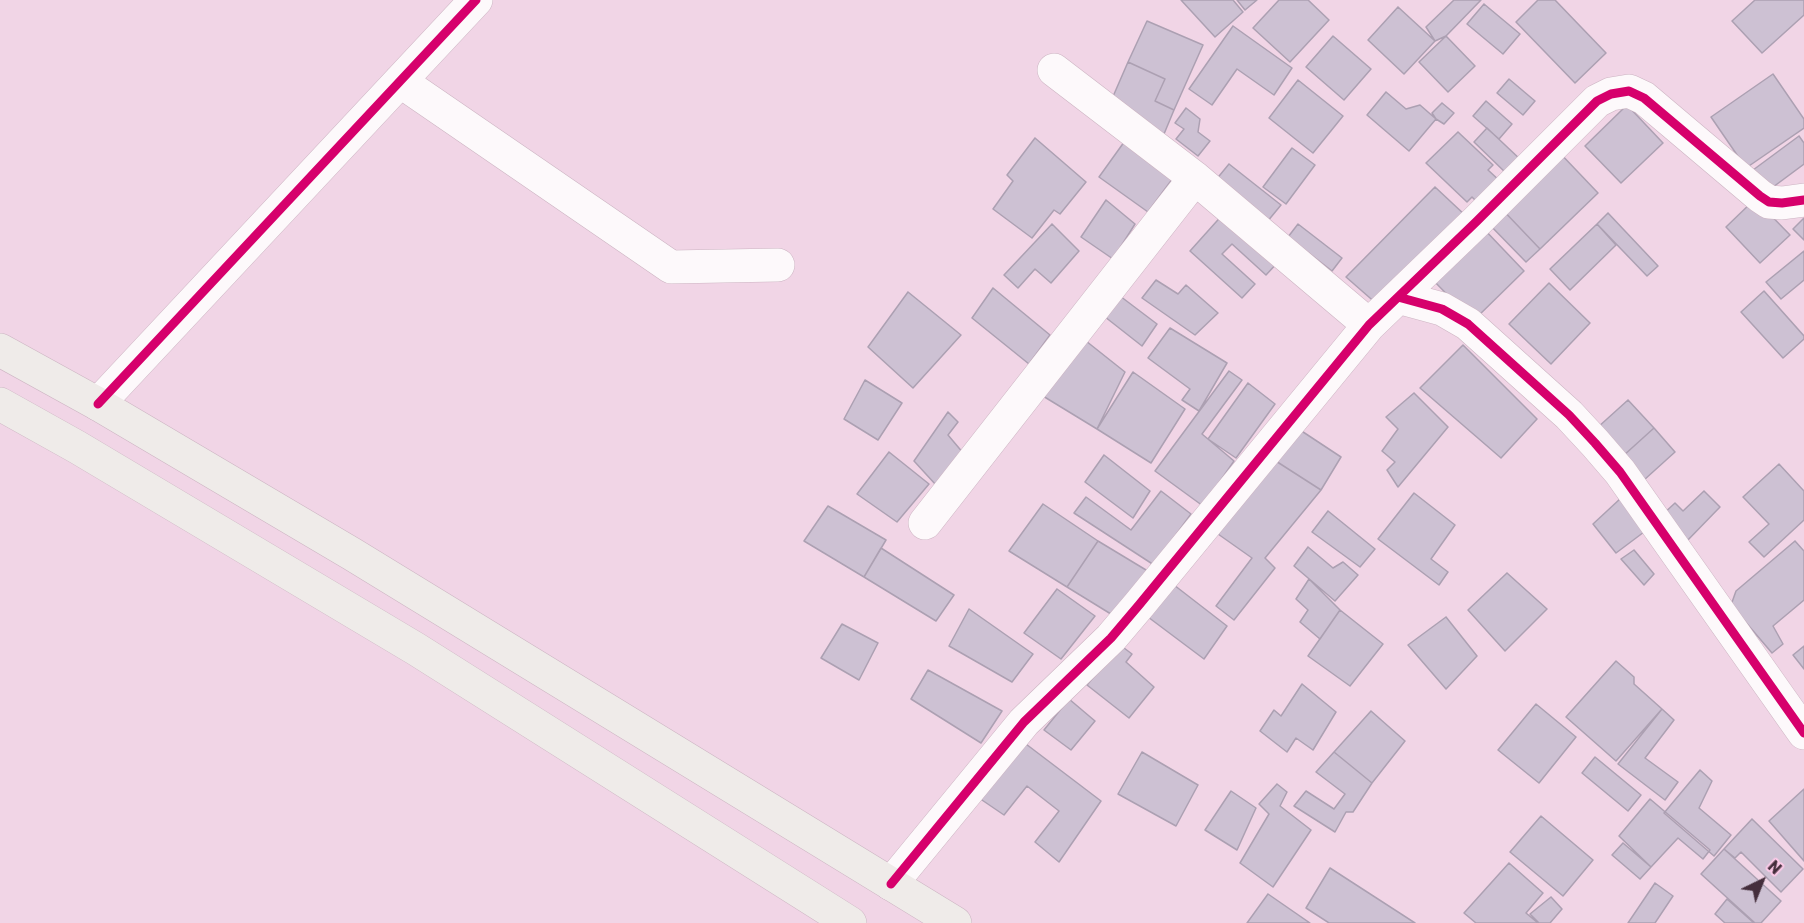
<!DOCTYPE html>
<style>
body{margin:0}
#map{position:relative;width:1804px;height:923px;overflow:hidden;background:#f1d5e6;font-family:Rubik,sans-serif}
canvas{display:block}
.north{position:absolute;left:1732px;top:851px;width:60px;height:60px;-webkit-text-stroke:4px #fccae8;paint-order:stroke;rotate:43deg;font-size:16px;font-weight:700;line-height:24px;text-align:center;color:#452e3c}
.north::after{content:'';display:block;margin:auto;width:21px;height:27px;background:#452e3c;clip-path:polygon(50% 0,100% 100%,50% 72%,0 100%)}
</style>
<div id="map">
<canvas width="1804" height="923"></canvas>
<div class="north">N</div>
</div>
<script>
const ctx = document.querySelector('canvas').getContext('2d');
ctx.lineJoin = 'round';
function fillPath(path, color) { ctx.fillStyle = color; ctx.fill(path, 'evenodd'); }
const poly = rows => new Path2D(rows.map(r => 'M' + r).join(''));
function strokePath(path, color, width, dash) { ctx.strokeStyle = color; ctx.lineWidth = width; ctx.lineCap = dash ? 'butt' : 'round'; ctx.setLineDash(dash || []); ctx.stroke(path); }
const building = poly([
 [1181,0,1233,0,1243,12,1215,37,1181,0],
 [1237,0,1257,0,1245,10,1237,0],
 [1279,0,1308,0,1329,20,1290,62,1253,28,1279,0],
 [1454,0,1481,0,1446,36,1435,41,1426,27,1454,0],
 [1538,0,1555,0,1606,53,1575,83,1516,22,1538,0],
 [1755,0,1804,0,1804,15,1762,53,1732,21,1755,0],
 [1484,4,1520,34,1503,54,1467,24,1484,4],
 [1398,7,1435,41,1404,74,1368,40,1398,7],
 [1147,21,1203,45,1174,110,1155,101,1165,79,1128,62,1147,21],
 [1233,26,1292,68,1274,95,1237,69,1212,105,1189,89,1233,26],
 [1333,36,1371,69,1344,100,1306,67,1333,36],
 [1446,36,1475,66,1448,92,1419,62,1446,36],
 [1128,62,1165,79,1155,101,1174,110,1164,134,1108,108,1128,62],
 [1773,74,1804,119,1804,128,1746,168,1711,117,1773,74],
 [1509,79,1535,101,1523,115,1497,93,1509,79],
 [1298,80,1343,116,1313,153,1269,118,1298,80],
 [1386,92,1406,109,1420,105,1436,119,1409,151,1367,115,1386,92],
 [1486,101,1512,124,1499,139,1473,116,1486,101],
 [1442,103,1454,113,1444,124,1436,119,1432,113,1442,103],
 [1627,105,1663,143,1621,183,1585,146,1627,105],
 [1186,108,1200,119,1198,132,1210,141,1198,156,1176,139,1184,129,1175,123,1186,108],
 [1487,128,1522,161,1508,175,1474,142,1487,128],
 [1458,132,1493,165,1488,170,1501,182,1479,204,1472,197,1467,202,1426,163,1458,132],
 [1799,136,1804,143,1804,164,1765,193,1749,173,1799,136],
 [1035,138,1086,182,1060,214,1054,210,1032,238,993,209,1013,181,1007,175,1035,138],
 [1127,138,1176,174,1148,212,1099,177,1127,138],
 [1292,148,1315,165,1286,204,1263,187,1292,148],
 [1557,150,1598,193,1540,249,1499,206,1557,150],
 [1229,164,1281,205,1267,222,1215,181,1229,164],
 [1435,187,1466,216,1378,305,1346,277,1435,187],
 [1755,199,1790,235,1760,263,1726,227,1755,199],
 [1106,200,1135,224,1113,259,1081,237,1106,200],
 [1499,206,1540,249,1526,262,1485,220,1499,206],
 [1225,212,1279,261,1266,275,1232,244,1222,254,1255,284,1242,298,1190,251,1225,212],
 [1608,213,1658,266,1647,276,1597,224,1608,213],
 [1804,218,1804,240,1793,229,1804,218],
 [1052,224,1079,251,1051,283,1035,269,1018,288,1004,275,1052,224],
 [1298,224,1342,258,1332,271,1288,237,1298,224],
 [1597,224,1616,245,1570,290,1550,269,1597,224],
 [1482,227,1524,271,1473,321,1430,277,1482,227],
 [1804,251,1804,280,1781,299,1766,282,1804,251],
 [1156,280,1178,294,1186,285,1218,313,1195,335,1142,298,1156,280],
 [1549,283,1590,323,1551,364,1509,324,1549,283],
 [993,288,1050,335,1029,364,972,318,993,288],
 [1764,291,1804,336,1804,339,1783,358,1741,312,1764,291],
 [908,292,961,335,913,388,868,347,908,292],
 [1116,293,1157,324,1142,346,1100,313,1116,293],
 [1170,328,1227,363,1199,411,1182,400,1190,389,1148,358,1170,328],
 [1086,341,1125,372,1097,429,1038,393,1086,341],
 [1463,345,1537,419,1501,458,1420,388,1463,345],
 [1229,371,1242,380,1202,434,1234,461,1203,506,1155,471,1229,371],
 [1133,372,1185,409,1151,463,1097,429,1133,372],
 [865,380,902,403,878,440,844,419,865,380],
 [1248,383,1275,404,1236,458,1208,439,1248,383],
 [1414,393,1448,427,1398,487,1387,470,1395,462,1382,451,1398,429,1386,417,1414,393],
 [1628,400,1654,428,1623,456,1597,428,1628,400],
 [948,412,958,422,948,435,964,454,936,485,914,461,948,412],
 [1294,426,1341,457,1321,490,1268,456,1294,426],
 [1654,428,1675,452,1644,480,1623,456,1654,428],
 [889,452,929,484,897,522,857,494,889,452],
 [1104,455,1150,491,1133,518,1085,482,1104,455],
 [1268,456,1321,490,1265,558,1275,568,1234,620,1216,606,1252,558,1218,534,1268,456],
 [1779,464,1804,491,1804,520,1764,557,1749,542,1769,524,1743,497,1779,464],
 [1161,491,1191,514,1154,565,1074,513,1086,497,1131,530,1161,491],
 [1704,491,1720,507,1685,543,1661,516,1675,503,1683,511,1704,491],
 [1414,493,1455,525,1431,559,1448,572,1439,585,1378,539,1414,493],
 [1621,498,1644,532,1616,553,1593,524,1621,498],
 [1043,504,1098,541,1067,587,1009,551,1043,504],
 [828,506,886,540,864,577,804,541,828,506],
 [1328,511,1375,549,1360,567,1312,532,1328,511],
 [1098,541,1151,573,1119,619,1067,587,1098,541],
 [1795,541,1804,551,1804,600,1773,626,1783,644,1772,653,1731,605,1736,591,1795,541],
 [1308,547,1333,568,1343,562,1358,575,1335,601,1294,566,1308,547],
 [881,548,954,595,936,621,864,577,881,548],
 [1634,550,1654,574,1644,585,1621,559,1634,550],
 [1507,573,1547,609,1505,651,1468,610,1507,573],
 [1309,579,1340,610,1320,639,1300,622,1308,610,1296,599,1309,579],
 [1174,585,1227,626,1204,659,1148,617,1174,585],
 [1057,589,1095,616,1061,659,1024,633,1057,589],
 [969,609,1033,654,1012,682,949,646,969,609],
 [1340,610,1383,644,1350,686,1308,656,1340,610],
 [1446,617,1477,656,1446,689,1408,645,1446,617],
 [842,624,878,643,859,680,821,658,842,624],
 [1120,645,1132,654,1126,662,1154,687,1129,718,1087,685,1120,645],
 [1804,646,1804,669,1793,655,1804,646],
 [1616,661,1634,677,1634,684,1662,709,1616,761,1566,717,1616,661],
 [928,670,1002,711,981,743,911,699,928,670],
 [1302,684,1336,712,1313,750,1296,738,1287,752,1260,731,1274,710,1281,716,1302,684],
 [1069,699,1095,721,1071,750,1044,730,1069,699],
 [1536,704,1576,737,1539,783,1498,750,1536,704],
 [1662,709,1674,720,1645,758,1678,782,1665,800,1618,764,1662,709],
 [1371,711,1405,741,1372,783,1334,752,1371,711],
 [1022,741,1101,801,1059,862,1035,842,1059,811,1027,786,1004,815,979,798,1022,741],
 [1142,752,1198,785,1176,826,1118,794,1142,752],
 [1334,752,1372,783,1353,812,1346,812,1335,832,1294,806,1306,791,1334,809,1345,794,1316,772,1334,752],
 [1595,757,1641,795,1628,811,1582,773,1595,757],
 [1700,770,1712,781,1699,808,1731,835,1714,856,1664,813,1700,770],
 [1277,784,1287,792,1280,806,1311,830,1273,887,1240,863,1269,814,1259,804,1277,784],
 [1804,789,1804,861,1769,821,1804,789],
 [1231,791,1256,808,1237,850,1205,830,1231,791],
 [1650,799,1710,850,1703,859,1678,838,1651,867,1619,836,1650,799],
 [1541,816,1593,860,1563,896,1510,852,1541,816],
 [1752,819,1803,869,1781,892,1741,852,1735,858,1724,849,1752,819],
 [1623,843,1651,867,1640,879,1612,855,1623,843],
 [1724,849,1781,901,1761,923,1755,923,1701,874,1724,849],
 [1509,863,1543,893,1526,913,1538,923,1476,923,1464,913,1509,863],
 [1330,868,1415,923,1329,923,1306,908,1330,868],
 [1655,883,1673,896,1655,923,1628,923,1655,883],
 [1268,894,1310,923,1247,923,1268,894],
 [1551,897,1562,909,1550,923,1539,923,1530,914,1551,897],
 [1727,899,1754,923,1725,923,1715,914,1727,899]
]);
fillPath(building, '#cdc1d3');
strokePath(building, '#aca0b2', 1.5);
const minor = poly([
 [1054,70,1195,178,1369,325],
 [400,81,671,267,778,265],
 [1398,297,1442,309,1468,324,1569,415,1595,443,1620,472,1804,733],
 [98,404,476,0],
 [925,523,1195,178],
 [891,884,1024,722,1111,638,1139,605,1369,325,1477,221,1597,101,1611,94,1629,91,1644,98,1760,196,1769,202,1782,203,1804,200]
]);
const secondary = poly([
 [0,350,98,404,352,554,955,923],
 [0,404,77,447,416,649,850,923]
]);
strokePath(minor, '#ccb4c2', 34);
strokePath(secondary, '#ccb4c2', 34);
strokePath(minor, '#fdf9fb', 33);
strokePath(secondary, '#efebe9', 33);
strokePath(poly([
 [1398,297,1442,309,1468,324,1569,415,1595,443,1620,472,1804,733],
 [98,404,476,0],
 [891,884,1024,722,1111,638,1139,605,1369,325,1477,221,1597,101,1611,94,1629,91,1644,98,1760,196,1769,202,1782,203,1804,200]
]), '#d6006c', 9);
</script>
